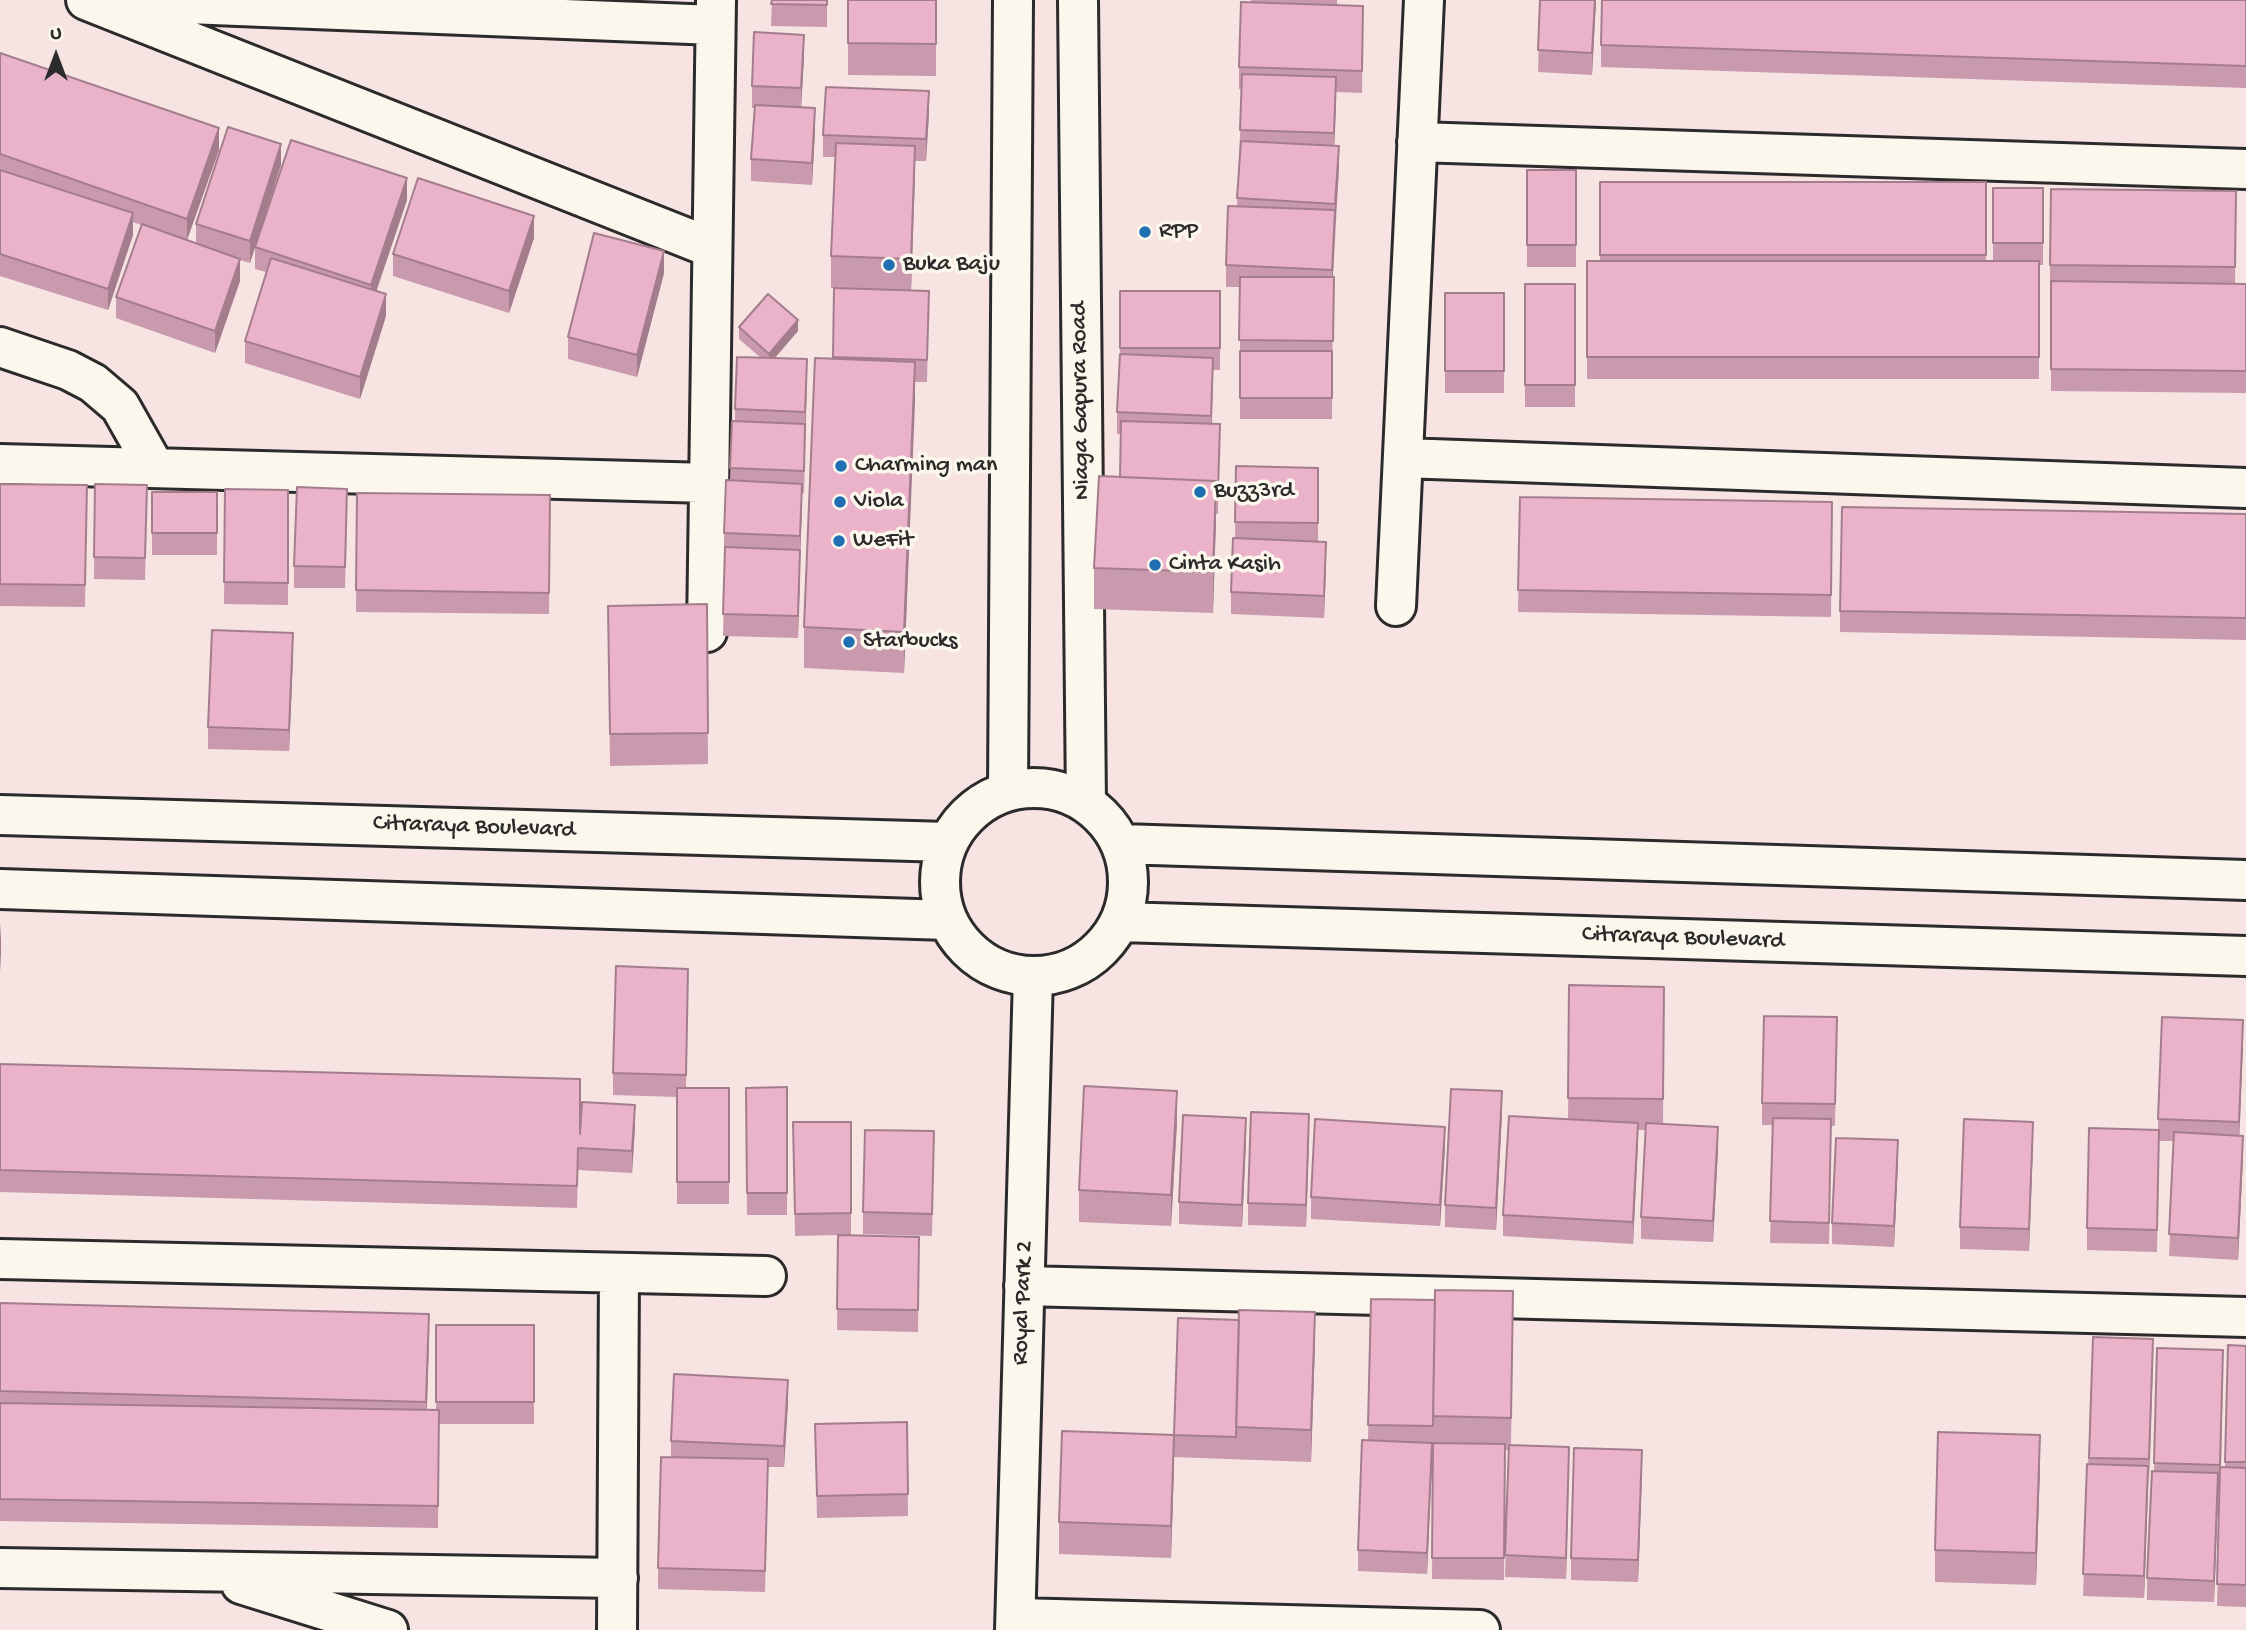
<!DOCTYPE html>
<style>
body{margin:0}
#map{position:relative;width:2246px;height:1630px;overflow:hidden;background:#f6e3e2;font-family:"Gochi Hand",sans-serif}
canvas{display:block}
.north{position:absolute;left:21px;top:21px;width:70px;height:70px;-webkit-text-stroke:5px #fbf7ec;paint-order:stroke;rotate:0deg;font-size:19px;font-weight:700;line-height:28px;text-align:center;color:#2b2b2b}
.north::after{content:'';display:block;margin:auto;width:24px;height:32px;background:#2b2b2b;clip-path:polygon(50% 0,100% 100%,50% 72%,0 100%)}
</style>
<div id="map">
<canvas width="2246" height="1630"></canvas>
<div class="north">U</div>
</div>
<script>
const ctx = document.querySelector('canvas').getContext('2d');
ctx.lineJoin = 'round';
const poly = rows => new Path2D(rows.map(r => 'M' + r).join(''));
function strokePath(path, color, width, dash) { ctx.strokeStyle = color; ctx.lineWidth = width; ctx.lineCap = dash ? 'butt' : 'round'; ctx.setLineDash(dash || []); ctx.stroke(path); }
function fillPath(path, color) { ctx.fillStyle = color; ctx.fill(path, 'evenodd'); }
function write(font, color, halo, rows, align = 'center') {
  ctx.font = font + ' "Gochi Hand",sans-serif'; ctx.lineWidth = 7; ctx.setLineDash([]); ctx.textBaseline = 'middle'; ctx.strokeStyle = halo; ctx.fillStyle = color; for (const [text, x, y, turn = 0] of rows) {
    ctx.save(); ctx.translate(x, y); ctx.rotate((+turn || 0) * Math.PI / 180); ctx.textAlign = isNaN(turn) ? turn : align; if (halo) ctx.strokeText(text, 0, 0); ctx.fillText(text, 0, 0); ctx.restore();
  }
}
const minor = poly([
 [86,0,712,248],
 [1078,0,1086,803],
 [113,1,715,25],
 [1417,142,2246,169],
 [0,347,68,370,93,383,120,406,155,468],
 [1403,458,2246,488],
 [0,464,709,483],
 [1396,606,1424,0],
 [707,632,716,0],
 [1008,791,1013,0],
 [0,1259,766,1276],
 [1024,1286,2246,1317],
 [0,1568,618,1578],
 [241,1584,388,1630],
 [1016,1618,1480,1630],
 [617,1630,619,1273],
 [1015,1630,1033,976]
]);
const major = poly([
 '940 882a94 94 0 1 1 188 0a94 94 0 1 1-188 0Z',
 [0,815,948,842],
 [1121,844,2246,880],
 [0,889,947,920],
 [1120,922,2246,956]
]);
strokePath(minor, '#2b2b2b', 44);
strokePath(major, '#2b2b2b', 44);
strokePath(minor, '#fbf7ec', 38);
strokePath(major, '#fbf7ec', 38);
fillPath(poly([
 [772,0,827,0,827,27,771,26],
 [848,0,936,0,936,76,848,75],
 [1251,0,1337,0,1337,5,1363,6,1362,93,1336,92,1334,146,1339,168,1333,277,1332,419,1240,419,1240,287,1226,287,1226,265,1237,206,1242,89,1239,89,1239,67],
 [1540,0,1596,0,1592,75,1538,72],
 [2246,0,2246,88,1601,67,1601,45],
 [0,53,219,150,187,240,196,244,196,224,281,165,250,263,240,260,240,281,215,353,116,318,116,297,141,225,133,222,133,235,108,310,0,276],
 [804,56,801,107,815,130,812,185,751,181,751,159,755,108,752,108,752,86],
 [929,113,926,161,915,161,911,290,929,291,927,382,915,382,904,673,804,668,804,627,833,359,834,288,831,288,831,256,835,157,823,157,823,135],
 [1527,170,1576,170,1576,267,1527,267],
 [1600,182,1986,182,1986,261,1993,261,1993,188,2043,188,2043,265,2039,265,2039,379,1587,379,1587,261,1600,261],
 [2236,191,2235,283,2246,284,2246,393,2051,391,2051,287,2050,287,2050,265],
 [407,200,376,291,386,316,360,399,245,363,245,341,266,272,255,269,255,247],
 [534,238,509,313,393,276,393,254],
 [664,273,637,377,568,359,568,337],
 [1525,284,1575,284,1575,407,1525,407],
 [1120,291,1220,291,1220,370,1213,370,1212,423,1220,424,1218,514,1216,514,1213,613,1094,609,1094,568,1120,477,1121,434,1117,434,1117,412,1120,354],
 [1445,293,1504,293,1504,393,1445,393],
 [739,327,798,331,774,358,807,381,804,493,802,493,798,638,723,636,725,554,724,554,724,533,730,480,732,421,735,421,735,409,761,358,739,339],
 [1236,466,1318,468,1318,542,1326,564,1324,618,1231,614,1231,592,1235,538],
 [0,484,87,485,85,607,0,606],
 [95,484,147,485,145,580,94,579],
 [225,489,288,490,288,605,224,604],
 [152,492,217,492,217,555,152,555],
 [357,493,550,495,549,614,356,612],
 [1520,497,1832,502,1831,617,1518,612],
 [347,510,345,588,294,588,294,566],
 [2246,514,2246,640,1840,632,1840,611],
 [707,604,708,764,610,766,608,606],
 [293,655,289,751,208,749,208,727],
 [1569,985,1664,987,1663,1124,1718,1149,1713,1242,1641,1239,1641,1217,1646,1130,1638,1130,1633,1244,1503,1236,1503,1215,1568,1119],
 [688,990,686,1088,729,1088,729,1204,677,1204,677,1097,613,1095,613,1073],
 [1837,1017,1835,1126,1831,1126,1829,1244,1770,1243,1773,1125,1762,1125,1762,1103],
 [2243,1042,2239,1136,2243,1158,2238,1260,2169,1256,2174,1141,2159,1141,2157,1252,2087,1250,2087,1228,2158,1130,2158,1119],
 [0,1064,580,1130,635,1127,632,1173,578,1170,577,1208,0,1192],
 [787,1087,787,1215,747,1215,746,1088],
 [1502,1113,1496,1230,1445,1227,1445,1205],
 [793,1122,851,1122,851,1235,919,1237,918,1332,837,1330,838,1235,795,1236],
 [1177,1122,1171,1226,1079,1222,1079,1190],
 [934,1131,932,1236,863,1234,863,1212],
 [1309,1136,1306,1227,1248,1225,1248,1203],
 [1246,1140,1242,1227,1179,1224,1179,1202],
 [2033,1143,2029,1251,1960,1249,1960,1227],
 [1445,1148,1440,1226,1311,1219,1311,1197],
 [1898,1162,1894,1247,1832,1244,1832,1223],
 [1371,1299,1513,1323,1511,1445,1569,1469,1566,1579,1505,1577,1509,1450,1505,1450,1504,1580,1432,1579,1433,1448,1432,1448,1427,1574,1358,1571,1358,1550,1368,1440],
 [0,1303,429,1336,427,1409,436,1410,436,1325,534,1325,534,1424,439,1424,438,1528,0,1521],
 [2093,1337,2153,1361,2144,1598,2083,1596],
 [1315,1344,1311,1462,1174,1457,1171,1558,1059,1554,1059,1522,1174,1435],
 [2228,1345,2246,1346,2246,1607,2217,1606,2220,1487,2218,1487,2214,1602,2147,1600,2147,1578,2154,1471,2157,1348,2223,1371,2221,1467,2225,1467],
 [788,1402,784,1467,768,1467,765,1592,658,1589,658,1568,671,1457,671,1441],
 [907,1422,908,1516,817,1518,815,1424],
 [2040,1467,2036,1585,1935,1582,1935,1550],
 [1642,1472,1638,1582,1571,1580,1571,1558]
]), '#c99aad');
fillPath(poly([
 [1595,0,1596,0,1592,75,1592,53],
 [804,35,804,56,801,110,801,88],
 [1336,77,1336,99,1334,155,1334,133],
 [929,91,929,113,926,161,926,139],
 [815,108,815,130,812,185,812,163],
 [219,128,219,150,187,240,187,219],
 [281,144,281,165,250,263,250,241],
 [915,146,915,178,911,291,911,259],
 [1339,146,1339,168,1335,226,1335,204],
 [407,178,407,200,371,307,371,285],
 [1335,210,1335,232,1332,292,1332,270],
 [133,213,133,235,108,310,108,289],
 [534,216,534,238,509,313,509,291],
 [664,251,664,273,637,377,637,355],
 [240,259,240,281,215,353,215,331],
 [386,294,386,316,360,399,360,377],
 [798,320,798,331,769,365,769,354],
 [1213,358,1213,380,1211,437,1211,416],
 [807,359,807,381,805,434,805,412],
 [915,362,915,403,904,673,904,632],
 [1216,481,1216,522,1213,613,1213,572],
 [802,484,802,505,800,558,800,536],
 [1326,542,1326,564,1324,618,1324,596],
 [800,550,800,572,798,638,798,616],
 [293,633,293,655,289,751,289,730],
 [1,922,1,954,0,972,0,940],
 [2243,1020,2243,1042,2239,1144,2239,1122],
 [1177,1091,1177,1122,1171,1226,1171,1195],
 [1502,1091,1502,1113,1496,1230,1496,1208],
 [635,1105,635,1127,632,1173,632,1151],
 [1309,1114,1309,1136,1306,1227,1306,1205],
 [1246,1118,1246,1140,1242,1227,1242,1205],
 [2033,1122,2033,1143,2029,1251,2029,1229],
 [1638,1123,1638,1145,1633,1244,1633,1222],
 [1445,1127,1445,1148,1440,1226,1440,1205],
 [1718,1127,1718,1149,1713,1242,1713,1221],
 [2243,1136,2243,1158,2238,1260,2238,1238],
 [1898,1140,1898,1162,1894,1247,1894,1226],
 [1315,1312,1315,1344,1311,1462,1311,1430],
 [429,1314,429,1336,426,1424,426,1402],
 [2153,1339,2153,1361,2149,1481,2149,1459],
 [788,1380,788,1402,784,1467,784,1446],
 [1174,1435,1174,1467,1171,1558,1171,1526],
 [2040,1435,2040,1467,2036,1585,2036,1553],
 [1432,1443,1432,1465,1427,1574,1427,1553],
 [1569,1447,1569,1469,1566,1579,1566,1558],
 [1642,1450,1642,1472,1638,1582,1638,1560],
 [2148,1466,2148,1488,2144,1598,2144,1576],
 [2218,1473,2218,1495,2214,1602,2214,1581]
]), '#a47d8d');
const building = poly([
 [772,0,827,0,827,5,771,4,772,0],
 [848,0,936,0,936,44,848,43,848,0],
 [1540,0,1595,0,1592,53,1538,50,1540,0],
 [1602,0,2246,0,2246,66,1601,45,1602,0],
 [1241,2,1363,6,1362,71,1239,67,1241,2],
 [754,32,804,35,801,88,752,86,754,32],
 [0,53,219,128,187,219,0,154,0,53],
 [1242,74,1336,77,1334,133,1240,130,1242,74],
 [826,87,929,91,926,139,823,135,826,87],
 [755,105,815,108,812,163,751,159,755,105],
 [228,127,281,144,250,241,196,224,228,127],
 [291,140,407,178,371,285,255,247,291,140],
 [1241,141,1339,146,1335,204,1237,198,1241,141],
 [836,143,915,146,911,259,831,256,836,143],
 [0,170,133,213,108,289,0,254,0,170],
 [1527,170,1576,170,1576,245,1527,245,1527,170],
 [418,178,534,216,509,291,393,254,418,178],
 [1600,182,1986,182,1986,255,1600,255,1600,182],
 [1993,188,2043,188,2043,243,1993,243,1993,188],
 [2051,189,2236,191,2235,267,2050,265,2051,189],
 [1228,206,1335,210,1332,270,1226,265,1228,206],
 [142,224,240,259,215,331,116,297,142,224],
 [594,233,664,251,637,355,568,337,594,233],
 [271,258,386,294,360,377,245,341,271,258],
 [1587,261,2039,261,2039,357,1587,357,1587,261],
 [1240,277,1334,277,1333,341,1239,340,1240,277],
 [2051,281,2246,284,2246,371,2051,369,2051,281],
 [1525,284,1575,284,1575,385,1525,385,1525,284],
 [834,288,929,291,927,360,833,357,834,288],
 [1120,291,1220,291,1220,348,1120,348,1120,291],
 [1445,293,1504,293,1504,371,1445,371,1445,293],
 [768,294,798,320,769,354,739,327,768,294],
 [1240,351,1332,351,1332,398,1240,398,1240,351],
 [1120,354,1213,358,1211,416,1117,412,1120,354],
 [737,357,807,359,805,412,735,409,737,357],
 [815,358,915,362,904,632,804,627,815,358],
 [732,421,805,424,804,471,730,468,732,421],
 [1121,421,1220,424,1218,492,1216,492,1216,481,1120,477,1121,421],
 [1236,466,1318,468,1318,523,1235,522,1236,466],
 [1099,476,1216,481,1213,572,1094,568,1099,476],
 [726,480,802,484,800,536,724,533,726,480],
 [0,484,87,485,85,585,0,584,0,484],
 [95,484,147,485,145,558,94,557,95,484],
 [297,487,347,489,345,567,294,566,297,487],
 [225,489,288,490,288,583,224,582,225,489],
 [152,492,217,492,217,533,152,533,152,492],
 [357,493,550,495,549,593,356,590,357,493],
 [1520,497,1832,502,1831,595,1518,590,1520,497],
 [1842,507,2246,514,2246,618,1840,611,1842,507],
 [1233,538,1326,542,1324,596,1231,592,1233,538],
 [725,547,800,550,798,616,723,614,725,547],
 [707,604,708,733,610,734,608,606,707,604],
 [212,630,293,633,289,730,208,727,212,630],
 [616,966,688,969,686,1075,613,1073,616,966],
 [1569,985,1664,987,1663,1099,1568,1098,1569,985],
 [1764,1016,1837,1017,1835,1104,1762,1103,1764,1016],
 [2162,1017,2243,1020,2239,1122,2158,1119,2162,1017],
 [0,1064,580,1079,580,1134,582,1102,635,1105,632,1151,578,1148,577,1186,0,1170,0,1064],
 [1084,1086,1177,1091,1171,1195,1079,1190,1084,1086],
 [787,1087,787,1193,747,1193,746,1088,787,1087],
 [677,1088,729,1088,729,1182,677,1182,677,1088],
 [1451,1089,1502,1091,1496,1208,1445,1205,1451,1089],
 [1251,1112,1309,1114,1306,1205,1248,1203,1251,1112],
 [1183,1115,1246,1118,1242,1205,1179,1202,1183,1115],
 [1509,1116,1638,1123,1633,1222,1503,1215,1509,1116],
 [1773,1118,1831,1119,1829,1223,1770,1221,1773,1118],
 [1315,1119,1445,1127,1440,1205,1311,1197,1315,1119],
 [1964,1119,2033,1122,2029,1229,1960,1227,1964,1119],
 [793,1122,851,1122,851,1213,795,1214,793,1122],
 [1646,1123,1718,1127,1713,1221,1641,1217,1646,1123],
 [2089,1128,2159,1130,2157,1230,2087,1228,2089,1128],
 [865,1130,934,1131,932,1214,863,1212,865,1130],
 [2174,1132,2243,1136,2238,1238,2169,1234,2174,1132],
 [1836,1138,1898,1140,1894,1226,1832,1223,1836,1138],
 [838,1235,919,1237,918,1310,837,1309,838,1235],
 [1435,1290,1513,1291,1511,1418,1433,1416,1435,1290],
 [1371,1299,1435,1300,1433,1426,1368,1425,1371,1299],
 [0,1303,429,1314,426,1402,0,1391,0,1303],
 [1239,1310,1315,1312,1311,1430,1236,1427,1239,1310],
 [1178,1318,1239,1320,1236,1437,1174,1435,1178,1318],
 [436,1325,534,1325,534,1402,436,1402,436,1325],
 [2093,1337,2153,1339,2149,1459,2089,1458,2093,1337],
 [2228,1345,2246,1346,2246,1462,2225,1462,2228,1345],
 [2157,1348,2223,1350,2220,1465,2154,1463,2157,1348],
 [674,1374,788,1380,784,1446,671,1441,674,1374],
 [0,1403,439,1410,438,1506,0,1499,0,1403],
 [907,1422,908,1494,817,1496,815,1424,907,1422],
 [1062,1431,1174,1435,1171,1526,1059,1522,1062,1431],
 [1938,1432,2040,1435,2036,1553,1935,1550,1938,1432],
 [1362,1440,1432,1443,1427,1553,1358,1550,1362,1440],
 [1433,1443,1505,1444,1504,1558,1432,1558,1433,1443],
 [1509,1445,1569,1447,1566,1558,1505,1555,1509,1445],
 [1574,1448,1642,1450,1638,1560,1571,1558,1574,1448],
 [661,1457,768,1459,765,1571,658,1568,661,1457],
 [2087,1464,2148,1466,2144,1576,2083,1574,2087,1464],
 [2220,1467,2246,1468,2246,1585,2217,1584,2220,1467],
 [2152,1471,2218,1473,2214,1581,2147,1578,2152,1471]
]);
fillPath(building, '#eab3c9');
strokePath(building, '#a47d8d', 2);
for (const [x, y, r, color] of [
 [1145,232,7,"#1f6fb2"],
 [889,265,7,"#1f6fb2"],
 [841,466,7,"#1f6fb2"],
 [1200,492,7,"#1f6fb2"],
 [840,502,7,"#1f6fb2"],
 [839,541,7,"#1f6fb2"],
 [1155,565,7,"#1f6fb2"],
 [849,642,7,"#1f6fb2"]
]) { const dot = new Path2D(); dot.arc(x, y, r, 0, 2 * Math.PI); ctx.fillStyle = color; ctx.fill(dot); strokePath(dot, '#fbf7ec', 2.5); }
write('24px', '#2b2b2b', '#fbf7ec', [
 ["RPP",1159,232],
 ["Buka Baju",903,265],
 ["Charming man",855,466],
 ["Buzz3rd",1214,492],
 ["Viola",854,502],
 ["WeFit",853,541],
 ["Cinta Kasih",1169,565],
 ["Starbucks",863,642]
], 'left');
write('24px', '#2b2b2b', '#fbf7ec', [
 ["Niaga Gapura Road",1082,401,-91],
 ["Citraraya Boulevard",474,828,2],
 ["Citraraya Boulevard",1683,939,2],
 ["Royal Park 2",1024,1303,-88]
]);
</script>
